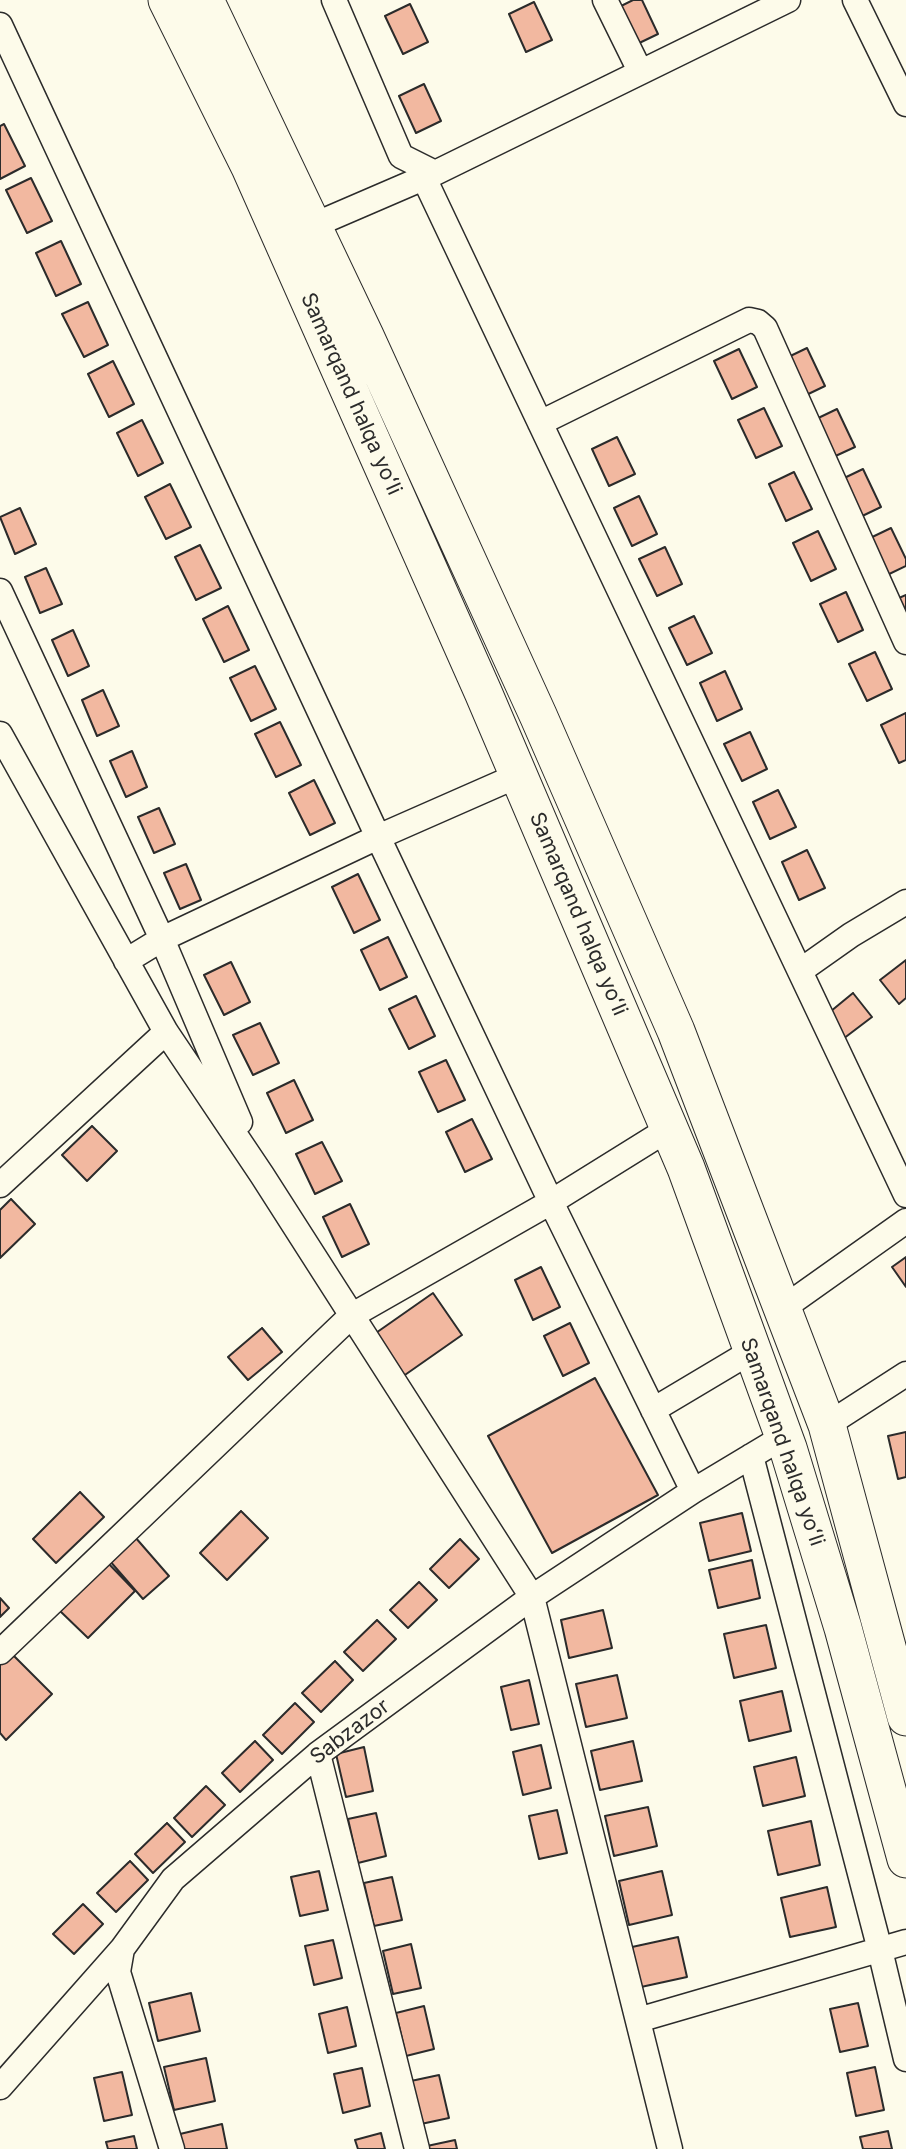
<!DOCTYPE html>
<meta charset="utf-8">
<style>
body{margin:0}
canvas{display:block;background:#fdfbea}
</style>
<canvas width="906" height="2149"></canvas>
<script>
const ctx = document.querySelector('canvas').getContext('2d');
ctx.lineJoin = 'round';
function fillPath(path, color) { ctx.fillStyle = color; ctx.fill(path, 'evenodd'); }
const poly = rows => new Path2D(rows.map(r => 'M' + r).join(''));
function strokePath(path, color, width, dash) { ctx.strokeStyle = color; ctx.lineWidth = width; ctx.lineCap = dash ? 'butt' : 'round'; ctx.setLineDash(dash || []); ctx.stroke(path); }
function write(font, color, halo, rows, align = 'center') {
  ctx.font = font + ' Inter,sans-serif'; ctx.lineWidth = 5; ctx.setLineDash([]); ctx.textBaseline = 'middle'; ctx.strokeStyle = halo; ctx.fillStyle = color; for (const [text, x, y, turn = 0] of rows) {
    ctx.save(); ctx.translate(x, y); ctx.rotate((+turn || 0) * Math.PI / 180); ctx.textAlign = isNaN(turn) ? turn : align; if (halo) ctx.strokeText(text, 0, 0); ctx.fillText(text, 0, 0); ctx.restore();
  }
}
const building = poly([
 [633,0,642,0,658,34,633,46,615,9,633,0],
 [534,2,552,40,526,52,509,14,534,2],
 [410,4,428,42,403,54,385,16,410,4],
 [424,84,441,121,416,133,399,96,424,84],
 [4,124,25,166,0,179,0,126,4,124],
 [31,178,52,221,27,233,6,190,31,178],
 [61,241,81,284,56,296,36,253,61,241],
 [88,302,108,345,84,357,62,314,88,302],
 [807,348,825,386,800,398,782,360,807,348],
 [739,349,757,387,732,399,714,361,739,349],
 [113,361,134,404,109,417,88,374,113,361],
 [764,408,782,446,756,458,738,420,764,408],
 [837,409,855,447,829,459,812,421,837,409],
 [142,420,163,463,138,476,117,433,142,420],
 [617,437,635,474,609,486,592,449,617,437],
 [863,469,881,507,856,519,838,481,863,469],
 [794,472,812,509,786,521,769,484,794,472],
 [170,484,191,527,166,539,145,497,170,484],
 [639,496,657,534,632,546,614,508,639,496],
 [20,508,36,544,15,554,0,517,20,508],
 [891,528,906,559,906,566,883,577,866,540,891,528],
 [818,531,836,569,811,581,793,543,818,531],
 [200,545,221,588,196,600,175,557,200,545],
 [665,547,682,584,657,596,639,559,665,547],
 [46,568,62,604,40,613,25,577,46,568],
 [846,592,863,630,838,642,820,604,846,592],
 [906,595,906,632,892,601,906,595],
 [228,606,249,650,224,662,203,619,228,606],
 [694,616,712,653,687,665,669,628,694,616],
 [73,630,89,666,68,676,52,640,73,630],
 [875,652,892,689,867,701,849,664,875,652],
 [255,666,276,709,251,721,230,678,255,666],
 [725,671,742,709,717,721,700,683,725,671],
 [103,690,119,726,97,736,82,700,103,690],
 [906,713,906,760,899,763,881,725,906,713],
 [280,722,301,765,276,777,255,734,280,722],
 [750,732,767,769,742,781,724,744,750,732],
 [132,751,147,787,126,797,110,761,132,751],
 [314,780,335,823,310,835,289,793,314,780],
 [778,790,796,827,770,839,753,802,778,790],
 [159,808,175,844,154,853,138,817,159,808],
 [807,850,825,888,799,900,782,862,807,850],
 [186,864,201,900,180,909,164,873,186,864],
 [358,874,380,920,354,933,332,887,358,874],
 [388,937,407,977,380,990,361,950,388,937],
 [906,960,906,998,899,1004,880,980,906,960],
 [231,962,250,1002,224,1015,204,975,231,962],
 [853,993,872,1017,843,1039,825,1016,853,993],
 [416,996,435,1036,409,1049,389,1009,416,996],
 [260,1023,279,1063,253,1075,233,1035,260,1023],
 [446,1060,465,1100,438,1112,419,1072,446,1060],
 [294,1080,313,1120,286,1133,267,1093,294,1080],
 [472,1119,492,1159,465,1172,446,1132,472,1119],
 [92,1126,117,1151,87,1181,62,1155,92,1126],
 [322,1142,342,1181,315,1194,296,1154,322,1142],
 [11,1199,35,1224,0,1258,0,1210,11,1199],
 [350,1204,369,1244,342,1257,323,1217,350,1204],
 [906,1257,906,1287,892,1267,906,1257],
 [541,1267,560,1307,533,1320,515,1280,541,1267],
 [433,1293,462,1335,402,1377,373,1335,433,1293],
 [570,1323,589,1363,563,1376,544,1336,570,1323],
 [262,1328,282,1352,248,1380,228,1357,262,1328],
 [595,1378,658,1495,552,1553,488,1436,595,1378],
 [906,1432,906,1477,898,1479,888,1436,906,1432],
 [80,1492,104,1517,56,1563,33,1539,80,1492],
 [241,1511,268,1538,227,1580,200,1553,241,1511],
 [742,1513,751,1551,709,1561,700,1523,742,1513],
 [135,1537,169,1576,143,1599,109,1560,135,1537],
 [460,1539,479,1559,449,1588,430,1569,460,1539],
 [752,1560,760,1598,718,1608,709,1570,752,1560],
 [107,1562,135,1591,88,1638,59,1610,107,1562],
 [419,1582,437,1600,408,1628,390,1610,419,1582],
 [0,1598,9,1608,0,1617,0,1598],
 [603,1610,612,1648,569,1658,561,1620,603,1610],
 [377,1620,396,1639,363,1671,344,1652,377,1620],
 [766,1625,776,1668,734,1678,724,1634,766,1625],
 [10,1652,52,1694,6,1740,0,1733,0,1662,10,1652],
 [335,1661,353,1680,321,1712,302,1693,335,1661],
 [617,1675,627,1718,586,1727,576,1684,617,1675],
 [529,1680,539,1724,511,1730,501,1687,529,1680],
 [782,1691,791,1731,749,1741,740,1701,782,1691],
 [295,1703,314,1722,282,1754,263,1735,295,1703],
 [255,1741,273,1760,240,1792,222,1773,255,1741],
 [633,1741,642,1781,600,1790,591,1751,633,1741],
 [541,1745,551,1788,523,1795,513,1752,541,1745],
 [364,1747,373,1791,346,1797,336,1754,364,1747],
 [796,1757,805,1796,763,1806,754,1767,796,1757],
 [206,1786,225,1805,192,1837,174,1818,206,1786],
 [648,1807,657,1846,614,1856,605,1816,648,1807],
 [557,1810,567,1853,539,1859,529,1816,557,1810],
 [376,1813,386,1856,358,1863,348,1819,376,1813],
 [811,1821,820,1865,778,1875,768,1831,811,1821],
 [167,1823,185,1842,153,1873,135,1854,167,1823],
 [130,1861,148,1880,116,1912,97,1893,130,1861],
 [319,1871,328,1910,300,1916,291,1877,319,1871],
 [662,1871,672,1915,629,1925,619,1881,662,1871],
 [392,1877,402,1920,374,1926,364,1883,392,1877],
 [827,1887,836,1927,790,1937,781,1898,827,1887],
 [83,1904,103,1924,74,1954,53,1934,83,1904],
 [678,1937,687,1977,641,1987,632,1947,678,1937],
 [333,1940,342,1978,314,1985,305,1946,333,1940],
 [411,1944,421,1988,393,1994,383,1951,411,1944],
 [191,1993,200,2031,158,2041,149,2003,191,1993],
 [858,2003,868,2046,840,2052,830,2009,858,2003],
 [424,2006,434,2049,406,2056,396,2013,424,2006],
 [347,2007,356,2046,328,2053,319,2014,347,2007],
 [206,2058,215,2101,174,2110,164,2067,206,2058],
 [875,2067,884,2110,856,2116,847,2073,875,2067],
 [362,2068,370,2106,343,2113,334,2074,362,2068],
 [122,2072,132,2115,104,2121,94,2078,122,2072],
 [439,2075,449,2118,421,2124,411,2081,439,2075],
 [222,2124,227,2149,183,2149,180,2134,222,2124],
 [888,2131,892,2149,863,2149,860,2137,888,2131],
 [381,2133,385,2149,358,2149,355,2140,381,2133],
 [134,2136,137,2149,108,2149,106,2142,134,2136],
 [455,2140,457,2149,428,2149,427,2146,455,2140]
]);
fillPath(building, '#f2b8a0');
strokePath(building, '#2b2b2b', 2);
const minor = poly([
 [334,0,401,156,435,173],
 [605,0,640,71],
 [855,0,906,104],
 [0,25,378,837,551,1202,693,1491],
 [424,178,906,1195],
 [312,226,435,173,788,0],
 [540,423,749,320,758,322,765,328,906,642],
 [0,591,162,939,240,1122],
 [0,734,166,1032,262,1175,532,1597,670,2149],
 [126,961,162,939,378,837,519,775],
 [800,971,851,935,906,902],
 [0,1185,166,1032],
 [782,1309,906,1221],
 [653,1410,752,1351],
 [827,1425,906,1374],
 [751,1456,880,1950,906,2059],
 [0,1652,351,1316,551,1202,670,1128],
 [318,1754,417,2149],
 [638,2020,906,1942],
 [0,2087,122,1949],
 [172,2149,118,1972,122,1949,173,1879,318,1754,532,1597,693,1491,783,1437]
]);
const highway = poly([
 [167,0,250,167,483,692,686,1168,788,1448,843,1628,906,1859],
 [205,0,365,336,538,715,676,1031,827,1425,906,1717]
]);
strokePath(minor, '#2b2b2b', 27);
strokePath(highway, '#2b2b2b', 39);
strokePath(minor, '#fdfbea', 24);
strokePath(highway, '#fdfbea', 37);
write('21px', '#2b2b2b', '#fdfbea', [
 ["Samarqand halqa yoʻli",351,394,66],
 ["Samarqand halqa yoʻli",578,914,67],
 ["Samarqand halqa yoʻli",782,1442,71],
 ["Sabzazor",350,1732,-37]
]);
</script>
